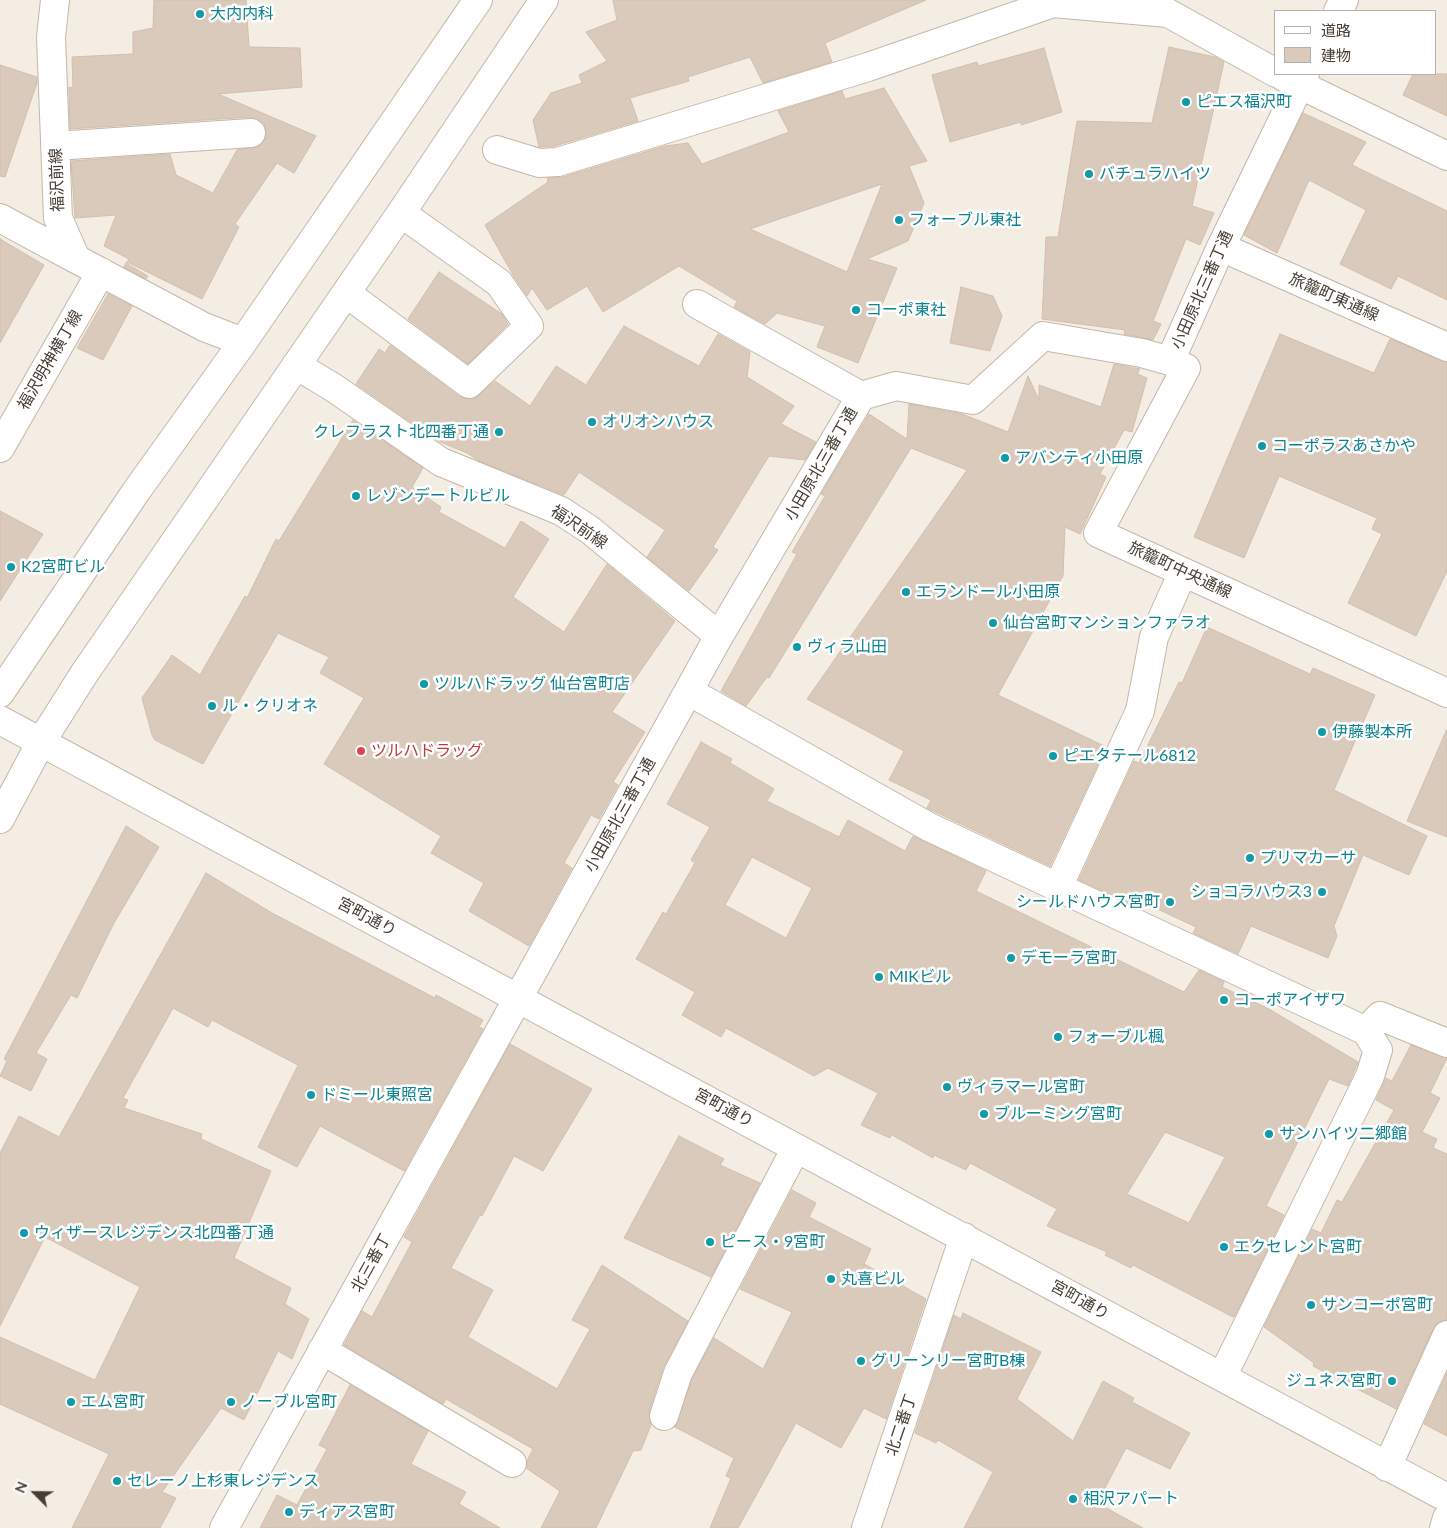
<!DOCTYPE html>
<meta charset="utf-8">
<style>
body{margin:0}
#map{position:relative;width:1447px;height:1528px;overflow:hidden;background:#f4ede4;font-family:Lato,"Noto Sans JP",sans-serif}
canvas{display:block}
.legend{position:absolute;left:1274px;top:10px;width:162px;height:65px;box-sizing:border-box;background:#fff;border:1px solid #b5b1ad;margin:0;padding:6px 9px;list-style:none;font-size:15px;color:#473d33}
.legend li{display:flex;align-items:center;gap:10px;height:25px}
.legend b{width:25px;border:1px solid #b5b1ad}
.north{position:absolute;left:10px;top:1468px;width:50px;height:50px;-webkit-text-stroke:4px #fff;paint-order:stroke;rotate:293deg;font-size:14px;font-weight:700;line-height:20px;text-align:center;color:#473d33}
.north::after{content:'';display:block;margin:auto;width:18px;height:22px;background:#473d33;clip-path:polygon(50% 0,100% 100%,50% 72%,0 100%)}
</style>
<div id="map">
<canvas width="1447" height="1528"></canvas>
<ul class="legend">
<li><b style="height:6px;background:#fff"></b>道路</li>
<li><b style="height:14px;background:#dacabb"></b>建物</li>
</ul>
<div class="north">N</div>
</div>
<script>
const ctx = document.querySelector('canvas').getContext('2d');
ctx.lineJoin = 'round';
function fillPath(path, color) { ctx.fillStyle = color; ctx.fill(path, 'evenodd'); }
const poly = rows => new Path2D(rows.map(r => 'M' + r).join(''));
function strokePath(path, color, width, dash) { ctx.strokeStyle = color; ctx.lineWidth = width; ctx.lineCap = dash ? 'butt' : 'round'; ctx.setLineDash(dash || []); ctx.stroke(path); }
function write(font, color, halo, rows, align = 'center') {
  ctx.font = font + ' Lato,"Noto Sans JP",sans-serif'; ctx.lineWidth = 5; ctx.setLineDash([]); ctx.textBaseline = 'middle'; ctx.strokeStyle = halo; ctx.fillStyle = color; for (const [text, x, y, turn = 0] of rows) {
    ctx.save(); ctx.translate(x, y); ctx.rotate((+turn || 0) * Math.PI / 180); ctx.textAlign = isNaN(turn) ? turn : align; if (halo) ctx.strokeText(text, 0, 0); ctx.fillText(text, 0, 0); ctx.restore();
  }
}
const building = poly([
 [154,0,246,0,249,47,300,48,302,87,218,94,316,136,294,173,277,163,235,224,239,227,202,299,127,262,129,259,104,246,116,215,75,218,71,161,170,154,176,175,213,193,237,150,259,146,265,139,266,131,264,124,258,119,250,117,70,129,69,87,73,88,72,57,133,54,133,32,153,28,154,0],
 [613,0,926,0,825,43,832,62,763,83,750,57,688,77,689,81,630,98,638,121,555,146,539,147,533,120,551,93,582,83,579,75,607,61,586,32,617,20,613,0],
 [1169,47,1215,57,1224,62,1192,206,1214,213,1200,245,1186,239,1153,321,1161,324,1153,340,1124,334,1125,330,1042,319,1046,237,1058,237,1077,121,1152,123,1169,47],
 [1044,48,1062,112,1021,125,1021,122,950,142,932,75,977,62,978,66,1044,48],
 [0,65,37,77,37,83,5,177,0,176,0,65],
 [1413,74,1447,74,1447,116,1403,95,1413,74],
 [884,88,927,161,909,166,924,203,908,241,867,259,897,268,858,363,817,347,825,326,777,313,765,324,734,307,737,301,679,266,603,312,587,286,547,310,532,288,527,296,513,275,485,225,548,182,547,178,563,177,665,146,688,143,702,164,789,132,778,111,842,91,845,99,884,88],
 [882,184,847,272,750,229,882,184],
 [1303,113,1366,142,1352,165,1447,211,1447,300,1398,276,1391,289,1340,264,1366,210,1309,180,1277,253,1244,235,1303,113],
 [0,239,44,265,0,343,0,239],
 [126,263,148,276,146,279,124,267,126,263],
 [439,272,502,314,508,324,468,364,408,319,439,272],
 [961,287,993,296,1002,316,990,351,950,343,961,287],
 [108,294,132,306,103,360,77,348,108,294],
 [624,326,699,366,718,334,750,352,747,377,794,406,781,424,816,442,805,460,769,456,713,547,718,550,689,591,647,557,665,530,579,472,564,495,479,461,467,453,438,441,356,384,379,349,385,353,390,345,460,397,474,399,495,381,530,406,556,366,586,385,624,326],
 [1280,334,1374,373,1390,339,1447,362,1447,571,1416,636,1348,603,1382,534,1372,529,1377,518,1279,476,1244,558,1194,537,1280,334],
 [1114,364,1140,369,1137,374,1147,378,1132,432,1124,430,1100,474,1106,477,1080,534,1065,527,1063,576,998,695,1106,747,1050,866,927,808,931,800,889,780,904,751,807,699,967,470,911,448,769,678,767,677,746,706,721,691,797,554,792,552,825,496,821,494,869,414,907,439,909,404,962,414,1008,432,1028,376,1039,400,1039,385,1101,407,1114,364],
 [353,420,423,468,412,487,441,507,439,512,505,548,521,521,549,539,513,597,564,632,607,564,675,621,612,712,645,732,613,782,618,785,599,819,591,815,564,863,572,868,529,946,469,911,484,883,431,853,441,836,324,764,364,698,320,673,329,657,278,633,203,764,155,740,152,735,142,698,172,655,200,675,245,596,247,598,276,539,279,541,353,420],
 [0,511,43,534,0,601,0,511],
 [1207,627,1310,674,1313,668,1375,695,1334,790,1427,836,1409,875,1363,855,1334,926,1337,936,1328,958,1251,926,1238,954,1193,933,1196,927,1145,903,1142,909,1079,880,1134,761,1139,763,1179,682,1182,683,1207,627],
 [1447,729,1447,837,1407,821,1447,729],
 [701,742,732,759,730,763,774,789,767,801,839,837,848,820,905,851,913,836,986,871,976,891,1184,992,1199,970,1224,982,1222,987,1269,1009,1358,1062,1348,1086,1329,1079,1266,1206,1284,1215,1235,1316,1233,1317,1133,1265,1131,1268,1105,1255,1107,1252,1047,1226,1057,1209,970,1163,966,1170,934,1155,933,1158,892,1135,890,1138,861,1125,878,1093,828,1068,814,1076,726,1028,721,1037,682,1015,695,992,636,959,663,912,666,914,695,863,691,860,710,827,667,804,701,742],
 [752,857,812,888,786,938,725,905,752,857],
 [1165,1132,1225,1157,1189,1223,1127,1194,1165,1132],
 [126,826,159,847,114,923,77,998,71,995,36,1053,47,1059,31,1091,0,1076,7,1061,4,1059,126,826],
 [206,873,272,913,435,998,436,995,483,1020,479,1027,483,1029,404,1171,320,1126,297,1167,258,1147,298,1065,212,1020,208,1027,173,1008,123,1098,128,1100,124,1108,202,1134,201,1139,271,1171,234,1258,291,1288,285,1304,309,1319,292,1359,278,1351,244,1420,221,1408,162,1492,176,1498,160,1528,72,1528,109,1454,0,1404,0,1337,95,1380,140,1287,45,1237,0,1326,0,1153,19,1116,59,1137,206,873],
 [510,1044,592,1089,543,1171,514,1156,482,1216,480,1215,451,1268,493,1290,468,1337,557,1389,590,1329,572,1320,602,1265,688,1321,663,1368,649,1411,651,1425,641,1450,633,1451,596,1528,541,1528,560,1491,526,1468,527,1461,533,1449,446,1399,443,1404,344,1345,362,1311,372,1317,412,1242,404,1237,510,1044],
 [1411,1045,1447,1058,1430,1093,1440,1098,1422,1132,1437,1139,1433,1148,1447,1154,1447,1320,1438,1322,1433,1329,1396,1409,1313,1366,1314,1363,1264,1327,1312,1229,1321,1233,1337,1200,1342,1202,1394,1110,1376,1100,1386,1078,1392,1081,1411,1045],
 [679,1136,724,1159,720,1165,760,1183,711,1277,624,1238,679,1136],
 [792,1190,816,1203,809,1217,871,1249,864,1264,926,1299,886,1419,864,1408,841,1448,796,1423,738,1528,710,1528,731,1478,726,1476,734,1458,675,1427,692,1379,714,1338,763,1369,792,1312,740,1289,792,1190],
 [963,1313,1041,1352,1017,1399,1073,1441,1103,1381,1134,1398,1132,1402,1190,1433,1170,1469,1126,1448,1097,1503,1143,1528,964,1528,993,1472,938,1440,936,1443,915,1433,954,1315,961,1319,963,1313],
 [1447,1373,1447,1436,1424,1424,1447,1373],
 [350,1385,428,1431,411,1464,466,1492,459,1504,500,1528,260,1528,277,1495,297,1505,327,1449,319,1445,350,1385]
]);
fillPath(building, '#dacabb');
strokePath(building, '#d3beab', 1);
const minor = poly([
 [55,0,51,37,58,218,76,259,204,327,243,342],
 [1338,11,1344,0],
 [1284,77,1447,156],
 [55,146,251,133],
 [497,150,539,163,558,162,868,67,1053,3,1168,13,1276,73],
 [0,218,76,259],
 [1221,247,1447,347],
 [346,293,469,384,529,326,499,283,401,213],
 [697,304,861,396],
 [1170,361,1221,247,1305,74],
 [296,365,334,388,441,462,561,511,590,530,719,636],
 [0,448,101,272],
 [690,692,929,827,1366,1031,1378,1050,1370,1076,1222,1377],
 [0,693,135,493,243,342,478,0],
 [0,720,1447,1498],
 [0,819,41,742,84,674,401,213,544,0],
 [1058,887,1140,711,1154,637,1183,572],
 [1366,1031,1380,1016,1447,1043],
 [322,1350,512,1463],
 [664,1416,678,1373,796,1148],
 [1387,1467,1447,1335],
 [224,1528,719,636,861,396,896,386,973,400,1043,336,1142,353,1170,361,1186,368,1098,533,1447,693],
 [866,1528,964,1237],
 [1444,1528,1447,1518]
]);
strokePath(minor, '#c4b7a9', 30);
strokePath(minor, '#fff', 28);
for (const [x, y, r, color] of [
 [200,14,5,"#0f9aa8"],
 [1186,102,5,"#0f9aa8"],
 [1089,174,5,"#0f9aa8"],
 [899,220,5,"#0f9aa8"],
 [856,310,5,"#0f9aa8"],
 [592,422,5,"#0f9aa8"],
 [499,432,5,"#0f9aa8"],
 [1262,446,5,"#0f9aa8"],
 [1005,458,5,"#0f9aa8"],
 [356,496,5,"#0f9aa8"],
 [11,567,5,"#0f9aa8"],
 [906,592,5,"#0f9aa8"],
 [993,623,5,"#0f9aa8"],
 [797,647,5,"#0f9aa8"],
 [424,684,5,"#0f9aa8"],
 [212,706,5,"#0f9aa8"],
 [1322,732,5,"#0f9aa8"],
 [361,751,5,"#e0444e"],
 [1053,756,5,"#0f9aa8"],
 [1250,858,5,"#0f9aa8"],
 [1322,892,5,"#0f9aa8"],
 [1170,902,5,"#0f9aa8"],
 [1011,958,5,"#0f9aa8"],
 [879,977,5,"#0f9aa8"],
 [1224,1000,5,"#0f9aa8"],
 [1058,1037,5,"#0f9aa8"],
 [947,1087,5,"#0f9aa8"],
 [311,1095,5,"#0f9aa8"],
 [984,1114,5,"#0f9aa8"],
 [1269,1134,5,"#0f9aa8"],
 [24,1233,5,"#0f9aa8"],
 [710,1242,5,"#0f9aa8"],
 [1224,1247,5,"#0f9aa8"],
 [831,1279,5,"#0f9aa8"],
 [1311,1305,5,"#0f9aa8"],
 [861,1361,5,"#0f9aa8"],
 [1392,1381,5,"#0f9aa8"],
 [71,1402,5,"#0f9aa8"],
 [231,1402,5,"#0f9aa8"],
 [117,1481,5,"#0f9aa8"],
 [1073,1499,5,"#0f9aa8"],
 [289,1512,5,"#0f9aa8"]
]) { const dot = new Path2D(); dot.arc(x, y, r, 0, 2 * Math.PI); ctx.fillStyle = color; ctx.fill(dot); strokePath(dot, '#fff', 2); }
write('16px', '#0d838f', '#fff', [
 ["大内内科",210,14],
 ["ピエス福沢町",1196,102],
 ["バチュラハイツ",1099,174],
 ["フォーブル東社",909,220],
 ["コーポ東社",866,310],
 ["オリオンハウス",602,422],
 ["クレフラスト北四番丁通",489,432,"right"],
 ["コーポラスあさかや",1272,446],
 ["アバンティ小田原",1015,458],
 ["レゾンデートルビル",366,496],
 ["K2宮町ビル",21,567],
 ["エランドール小田原",916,592],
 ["仙台宮町マンションファラオ",1003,623],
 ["ヴィラ山田",807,647],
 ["ツルハドラッグ 仙台宮町店",434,684],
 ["ル・クリオネ",222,706],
 ["伊藤製本所",1332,732],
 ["ピエタテール6812",1063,756],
 ["プリマカーサ",1260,858],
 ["ショコラハウス3",1312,892,"right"],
 ["シールドハウス宮町",1160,902,"right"],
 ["デモーラ宮町",1021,958],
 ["MIKビル",889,977],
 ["コーポアイザワ",1234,1000],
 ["フォーブル楓",1068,1037],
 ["ヴィラマール宮町",957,1087],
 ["ドミール東照宮",321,1095],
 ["ブルーミング宮町",994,1114],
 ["サンハイツ二郷館",1279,1134],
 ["ウィザースレジデンス北四番丁通",34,1233],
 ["ピース・9宮町",720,1242],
 ["エクセレント宮町",1234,1247],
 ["丸喜ビル",841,1279],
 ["サンコーポ宮町",1321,1305],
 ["グリーンリー宮町B棟",871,1361],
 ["ジュネス宮町",1382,1381,"right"],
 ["エム宮町",81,1402],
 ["ノーブル宮町",241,1402],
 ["セレーノ上杉東レジデンス",127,1481],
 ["相沢アパート",1083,1499],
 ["ディアス宮町",299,1512]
], 'left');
write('16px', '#473d33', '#fff', [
 ["福沢前線",57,180,-92],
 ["小田原北三番丁通",1202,290,-66],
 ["旅籠町東通線",1334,297,24],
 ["福沢明神横丁線",50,360,-60],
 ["小田原北三番丁通",821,464,-60],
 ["福沢前線",579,527,34],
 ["旅籠町中央通線",1180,570,25],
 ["小田原北三番丁通",620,815,-61],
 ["宮町通り",367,917,28],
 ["宮町通り",724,1108,28],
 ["北三番丁",371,1263,-61],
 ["宮町通り",1080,1300,29],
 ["北二番丁",901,1425,-71]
]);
write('16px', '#be3a42', '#fff', [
 ["ツルハドラッグ",371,751]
], 'left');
</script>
